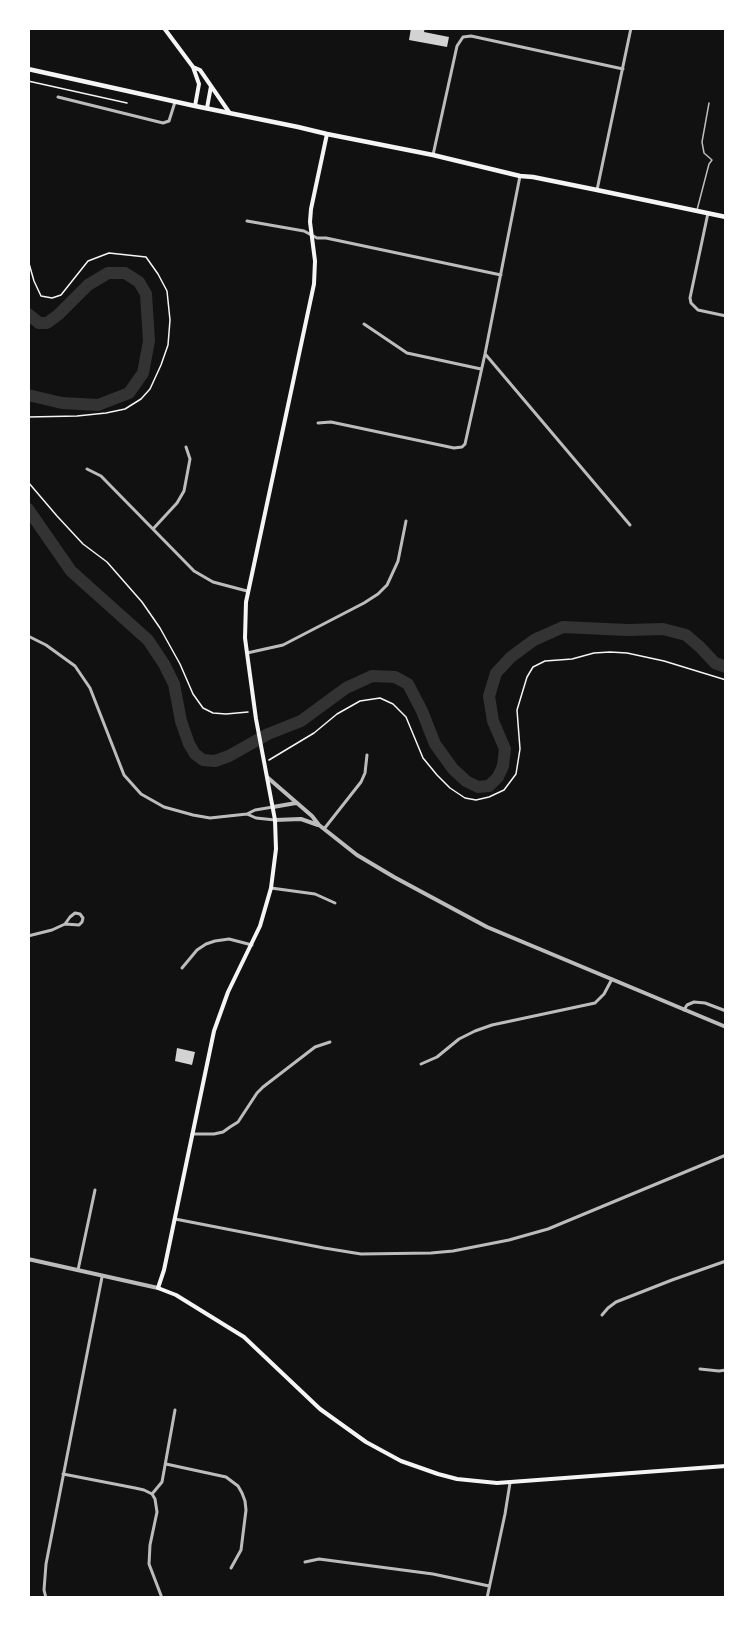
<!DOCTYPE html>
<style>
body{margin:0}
#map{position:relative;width:754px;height:1626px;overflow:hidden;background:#111;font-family:Jost,sans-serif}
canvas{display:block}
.frame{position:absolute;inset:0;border:30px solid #fff;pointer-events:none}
</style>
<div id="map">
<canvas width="754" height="1626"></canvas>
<div class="frame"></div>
</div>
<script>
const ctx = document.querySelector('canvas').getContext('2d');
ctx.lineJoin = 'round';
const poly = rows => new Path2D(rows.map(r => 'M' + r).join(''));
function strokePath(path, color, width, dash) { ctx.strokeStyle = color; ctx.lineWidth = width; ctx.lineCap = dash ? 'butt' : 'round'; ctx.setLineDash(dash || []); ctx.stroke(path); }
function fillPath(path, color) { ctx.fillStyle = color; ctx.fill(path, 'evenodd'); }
strokePath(poly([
 [28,314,39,323,47,323,58,315,88,285,108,273,125,273,139,282,146,294,149,341,143,373,129,393,98,405,62,403,28,395],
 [28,509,71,571,148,640,164,664,174,684,181,721,189,744,195,754,203,760,215,761,229,756,268,734,301,721,346,688,372,676,395,677,408,684,422,711,435,744,453,769,466,781,478,787,489,786,498,777,503,766,505,749,493,721,489,696,496,673,511,657,534,640,563,627,627,630,663,629,686,635,700,647,715,663,726,667]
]), '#333', 12);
fillPath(poly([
 [411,28,425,28,424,32,449,37,447,47,409,40],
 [177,1048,195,1052,192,1065,175,1061]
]), '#d3d3d3');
strokePath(poly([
 [28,81,127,103],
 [28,260,34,281,41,296,52,298,61,295,88,261,109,253,146,257,158,274,167,291,170,320,168,345,161,365,150,389,141,399,125,409,106,413,77,416,28,417],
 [28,482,57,516,83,544,107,562,142,602,160,628,180,664,193,694,203,708,213,713,226,714,248,712],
 [269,760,314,733,337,714,360,701,380,698,393,704,406,717,423,758,437,775,450,788,465,798,476,800,489,797,504,790,516,774,520,749,517,710,527,677,533,667,545,661,572,659,594,653,610,652,627,653,664,661,726,680]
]), '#f5f5f5', 1.5);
strokePath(poly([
 [697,210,709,164,712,160,704,153,702,142,709,103]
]), '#bcbcbc', 1.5);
strokePath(poly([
 [58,97,163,123,169,121,175,102],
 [433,155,457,46,463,37,471,36,623,69],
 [597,190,631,28],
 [708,213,690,298,691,303,698,310,726,316],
 [247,221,304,231,317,238,326,238,501,275],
 [364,324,407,353,481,369],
 [486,355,630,525],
 [318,423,331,422,454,448,462,447,465,444,485,354,520,176],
 [87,469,101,476,194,571,213,582,247,591],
 [153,529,177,503,184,491,190,459,186,447],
 [28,636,46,645,75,666,90,688,124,775,141,794,164,807,193,815,210,818,247,814,255,810,273,807],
 [247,653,283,645,364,603,378,594,387,585,398,561,406,521],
 [247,814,256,818,275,820],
 [324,829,361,782,365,773,367,755],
 [271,888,315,894,335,903],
 [28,936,52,930,65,924,70,917,75,913,80,914,83,918,82,922,79,925,65,924],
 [182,968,197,950,206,944,215,941,229,939,252,945],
 [684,1010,687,1005,694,1002,705,1003,726,1011],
 [421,1064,437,1057,459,1039,475,1031,492,1025,595,1003,604,994,612,979],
 [192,1134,214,1134,223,1132,230,1127,238,1122,257,1093,263,1087,315,1047,330,1042],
 [175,1219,324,1248,361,1254,431,1253,453,1251,509,1240,548,1229,726,1155],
 [78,1270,95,1190],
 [602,1315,608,1308,616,1302,672,1280,726,1261],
 [700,1369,719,1371,726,1370],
 [166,1464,226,1477,238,1486,242,1493,245,1501,246,1510,241,1550,231,1568],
 [63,1474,135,1488,144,1490,152,1494,155,1499,157,1512,150,1545,149,1564,162,1598],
 [152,1494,162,1482,175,1410],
 [305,1562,319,1559,433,1574,489,1586],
 [46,1598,44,1590,46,1564,102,1277],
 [487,1598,505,1514,510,1483]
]), '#bcbcbc', 3);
strokePath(poly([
 [267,777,312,816,319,825,357,855,394,877,487,927,726,1027],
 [273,807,296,803],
 [275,820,301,819,318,825],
 [28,1259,158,1288]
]), '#bcbcbc', 4);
strokePath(poly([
 [164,28,193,67,200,70,229,112],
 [193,67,199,84,195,106],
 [207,108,211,86],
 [327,134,311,209,310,222,315,261,314,284,246,602,245,638,247,653,256,719,275,820,276,849,271,888,260,926,228,992,214,1031,164,1270,158,1288,176,1295,244,1337,320,1409,366,1442,401,1461,438,1474,457,1479,497,1483,726,1466]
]), '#f5f5f5', 4);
strokePath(poly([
 [28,69,195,106,298,127,327,134,433,155,520,176,533,177,597,190,726,217]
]), '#f5f5f5', 4.5);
</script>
